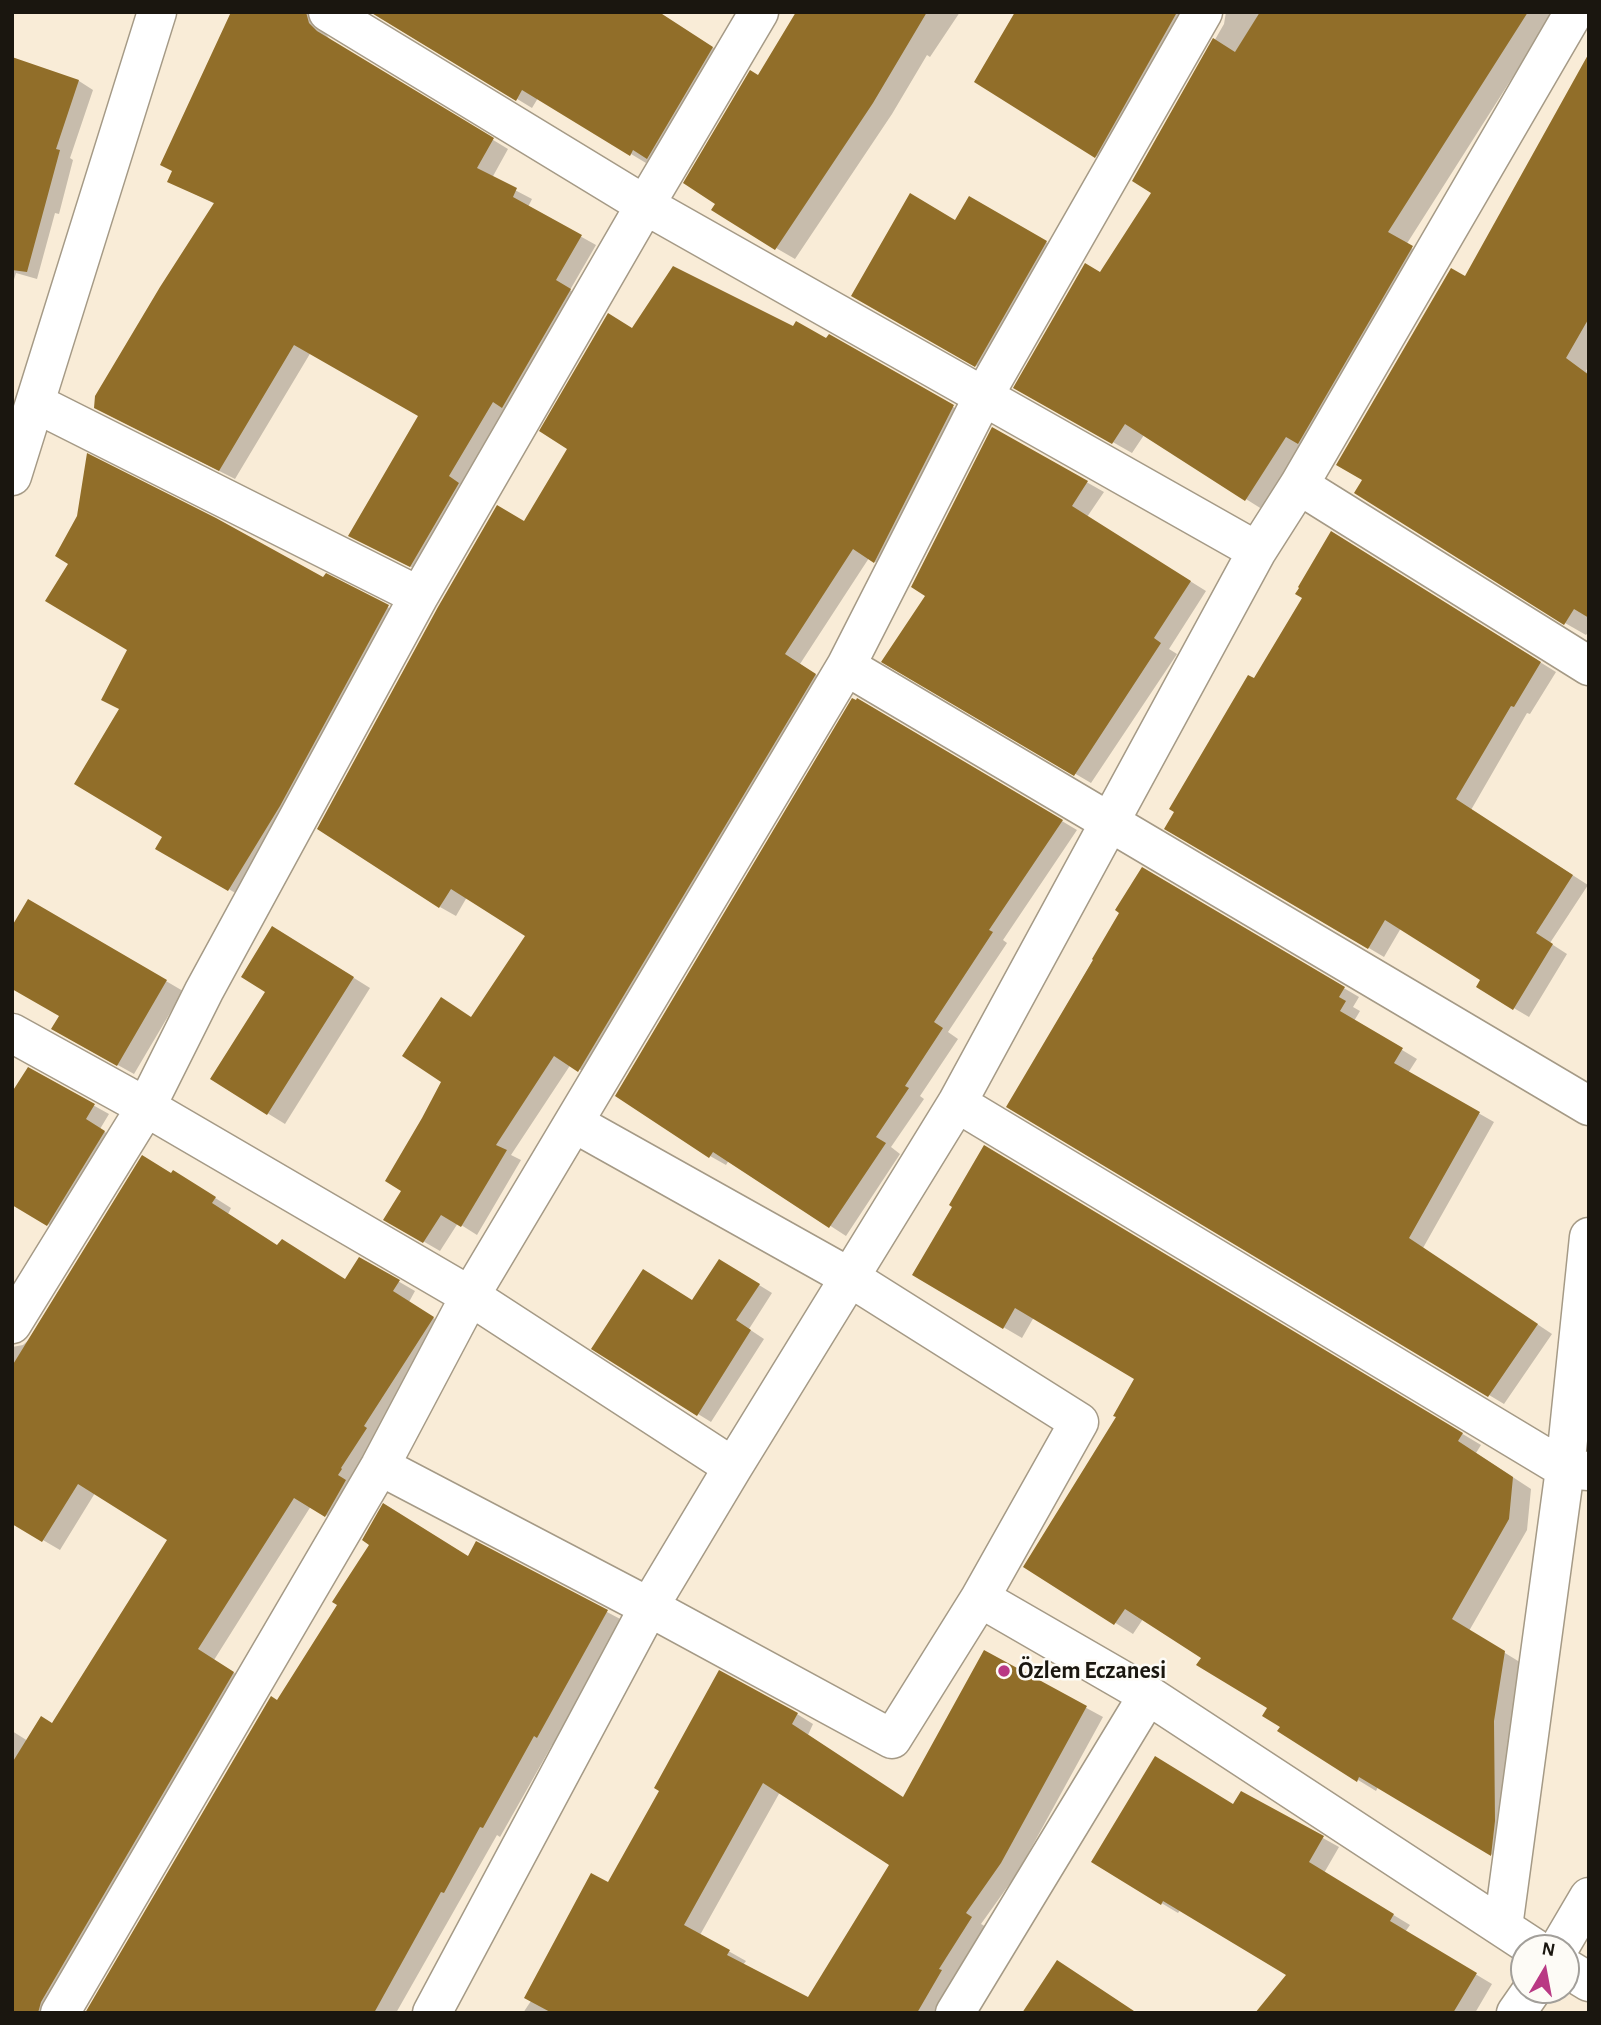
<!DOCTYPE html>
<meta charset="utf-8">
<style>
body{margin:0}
#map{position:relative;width:1601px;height:2025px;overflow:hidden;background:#f9ecd7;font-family:"Alegreya Sans",sans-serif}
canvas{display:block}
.frame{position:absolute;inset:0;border:14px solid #1a160f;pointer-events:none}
.north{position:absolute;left:1510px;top:1934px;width:70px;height:70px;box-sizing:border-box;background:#fdfbf6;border:2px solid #a29f9a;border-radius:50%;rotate:10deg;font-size:19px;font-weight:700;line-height:28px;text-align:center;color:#1a160f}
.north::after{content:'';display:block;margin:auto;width:24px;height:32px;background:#b93984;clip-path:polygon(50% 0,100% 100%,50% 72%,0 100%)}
</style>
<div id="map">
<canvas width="1601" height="2025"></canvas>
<div class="frame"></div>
<div class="north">N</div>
</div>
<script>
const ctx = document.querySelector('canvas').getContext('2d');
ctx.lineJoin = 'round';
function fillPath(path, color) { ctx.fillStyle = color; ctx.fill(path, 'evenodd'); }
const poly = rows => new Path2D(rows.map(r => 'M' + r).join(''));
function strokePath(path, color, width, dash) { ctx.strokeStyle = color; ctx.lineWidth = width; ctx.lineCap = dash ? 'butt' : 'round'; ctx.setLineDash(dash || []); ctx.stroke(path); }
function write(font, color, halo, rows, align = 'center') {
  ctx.font = font + ' "Alegreya Sans",sans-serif'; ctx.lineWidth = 5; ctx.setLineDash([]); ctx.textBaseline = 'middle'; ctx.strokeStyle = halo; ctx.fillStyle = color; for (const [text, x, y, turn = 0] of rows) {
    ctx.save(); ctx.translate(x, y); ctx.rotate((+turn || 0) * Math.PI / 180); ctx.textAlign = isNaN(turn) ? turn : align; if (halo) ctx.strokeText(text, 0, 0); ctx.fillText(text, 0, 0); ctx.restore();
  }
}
fillPath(poly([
 [233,12,324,12,321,21,324,32,332,42,508,149,492,178,532,199,528,207,596,245,570,290,586,300,427,575,365,544,420,415,311,352,235,479,111,416,215,204,169,181],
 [374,12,657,12,728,57,663,167,649,159,646,163,538,98,532,108],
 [798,12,960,12,930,57,927,55,892,114,795,259,776,248,759,77],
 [1037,12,1203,12,1114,167,1096,156],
 [1226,12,1554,12,1406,245,1431,259,1265,511,1144,435,1132,453,1016,387,1100,274,1154,192,1134,180,1224,24],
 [1589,57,1589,366,1586,371,1589,373,1589,631,1586,635,1565,623,1466,278],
 [12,59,79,81,93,90,70,158,73,160,59,214,55,213,37,279,16,273,12,286],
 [970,198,1063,252,993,375,853,295,956,222],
 [794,329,827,341,829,336,969,416,890,571,869,558,800,664,831,685,595,1079,571,1064,511,1155,521,1160,477,1235,458,1223,440,1251,385,1219,404,1190,424,1118,472,1018,527,936,467,897,456,916,440,907,524,523,569,449,633,330],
 [993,429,1104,492,1087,517,1206,591,1169,649,1177,654,1091,783,884,661,927,596],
 [1347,542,1556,672,1530,714,1527,713,1471,810,1588,885,1550,943,1567,954,1529,1017,1478,987,1482,980,1401,928,1384,957,1167,828,1255,681],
 [326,576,403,615,244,898,158,848],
 [873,709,1077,830,1003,940,1007,943,948,1032,958,1039,920,1096,924,1099,891,1147,900,1154,846,1236,729,1160,726,1165,710,1156],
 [1142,869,1359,997,1353,1007,1360,1011,1354,1021,1417,1059,1408,1073,1494,1122,1423,1248,1552,1334,1504,1404,1008,1106,1121,912],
 [29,901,183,991,134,1074,53,1029,61,1016],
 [290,938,370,988,285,1124,212,1079,268,992],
 [28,1069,109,1114,100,1129,119,1141,63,1233,12,1203],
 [1003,1158,1481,1445,1476,1453,1531,1489,1527,1530,1469,1631,1523,1664,1509,1865,1378,1787,1376,1791,1358,1780,1282,1726,1270,1708,1203,1657,1143,1619,1133,1634,1025,1566,1118,1417,1137,1379,1034,1317,1022,1338,914,1275],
 [172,1175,190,1182,231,1208,228,1214,278,1247,346,1281,360,1259,415,1291,409,1302,449,1328,342,1525,311,1506,214,1660,250,1683,57,2013,12,2013,12,1731,28,1741,53,1725,170,1540,95,1493,60,1550,12,1522,12,1347,23,1345,32,1337],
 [733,1269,772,1293,749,1329,764,1339,711,1422,698,1414,693,1302],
 [469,1558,607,1612,624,1621,555,1746,552,1745,500,1837,497,1835,396,2013,88,2013,278,1702],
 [985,1653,1103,1717,1018,1872,981,1924,988,1928,952,2013,523,2013,608,1885,797,1714,813,1724,808,1735,904,1799],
 [780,1792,891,1864,809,1999,743,1965,746,1961,700,1935],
 [1242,1793,1339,1847,1324,1873,1410,1925,1405,1932,1492,1984,1475,2013,1258,2013,1288,1974,1181,1909,1178,1913,1093,1862,1234,1806]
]), '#0003');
fillPath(poly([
 [231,12,306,12,309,23,317,31,494,138,477,168,517,188,513,197,582,235,556,280,571,289,502,408,493,402,449,476,459,483,410,567,348,536,418,416,294,345,219,471,94,408,95,396,160,287,214,203,167,182,172,171,160,165],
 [370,12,659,12,713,47,647,159,633,150,630,156,522,90,516,101],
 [796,12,927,12,873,103,775,250,711,210,715,204,683,183,750,70,758,75],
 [1015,12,1173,12,1176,14,1095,158,974,82],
 [1260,12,1528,12,1388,232,1413,246,1298,444,1286,437,1245,501,1125,424,1112,444,1013,388,1085,263,1100,272,1151,193,1132,181,1213,38,1235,52],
 [1589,53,1589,318,1566,358,1589,375,1589,618,1574,609,1564,625,1354,493,1362,480,1336,465,1451,268,1465,276],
 [12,57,79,80,56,149,60,150,27,272,12,270],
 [910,193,955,220,969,196,1047,241,975,367,851,296],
 [673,266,793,326,796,321,826,338,829,334,954,405,874,563,853,549,785,654,816,674,578,1072,554,1056,496,1145,507,1150,461,1227,441,1215,423,1243,383,1220,401,1191,385,1181,422,1118,441,1082,402,1056,441,997,471,1017,525,936,451,889,439,908,317,829,438,607,497,505,524,521,567,449,539,431,608,313,632,328],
 [992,427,1088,481,1072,506,1191,581,1154,638,1161,643,1074,776,881,662,925,596,911,587],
 [87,453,216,518,323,577,326,573,389,605,280,806,228,891,155,849,162,837,74,784,119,709,101,700,127,650,45,601,68,564,55,556,77,516],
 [1331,531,1541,662,1514,707,1511,706,1456,799,1573,875,1536,933,1553,944,1513,1010,1476,987,1480,980,1385,920,1368,949,1164,829,1174,812,1169,809,1248,675,1254,678,1302,598,1295,594,1299,588,1298,587],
 [852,698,856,700,857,698,1063,820,989,930,993,932,934,1022,943,1028,905,1086,909,1088,876,1137,886,1143,829,1228,713,1152,709,1158,615,1096],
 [1142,867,1345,987,1339,997,1346,1001,1340,1011,1403,1048,1394,1063,1480,1112,1409,1238,1538,1324,1488,1397,1006,1107,1093,960,1092,959,1119,913,1115,910],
 [28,899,167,980,117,1066,51,1029,59,1016,12,989,12,926],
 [272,926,354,977,267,1115,210,1079,265,992,241,977],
 [28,1067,95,1104,86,1119,105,1131,47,1226,12,1205,12,1092],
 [984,1145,1463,1433,1458,1441,1513,1477,1509,1519,1452,1619,1505,1651,1494,1721,1495,1821,1491,1856,1359,1777,1357,1782,1277,1731,1280,1727,1262,1716,1267,1708,1196,1665,1201,1658,1125,1609,1114,1625,1023,1567,1116,1417,1113,1416,1134,1379,1015,1308,1003,1329,912,1275,952,1207,949,1205],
 [142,1155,171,1173,173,1170,216,1197,212,1203,277,1245,282,1239,345,1279,359,1257,400,1280,393,1291,434,1317,364,1426,367,1428,341,1468,342,1469,338,1475,346,1480,325,1517,294,1498,198,1649,234,1672,41,2002,38,2013,12,2013,12,1763,41,1716,52,1723,167,1540,78,1484,42,1542,12,1524,12,1366],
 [719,1259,760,1284,736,1320,751,1330,697,1416,591,1349,643,1269,692,1300],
 [383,1503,468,1556,476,1541,608,1610,537,1738,534,1736,483,1828,480,1827,444,1893,441,1892,374,2013,85,2013,271,1696,277,1700,337,1605,332,1602,369,1545,362,1540],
 [984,1650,1087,1706,1001,1863,966,1913,972,1917,939,1969,942,1970,917,2013,552,2013,524,1998,591,1873,608,1882,659,1791,654,1788,719,1670,798,1713,792,1724,903,1797],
 [763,1783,889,1865,808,1997,727,1955,730,1950,684,1925],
 [1155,1756,1233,1804,1241,1791,1324,1836,1309,1862,1394,1914,1390,1921,1477,1973,1453,2013,1255,2013,1286,1975,1163,1901,1161,1905,1091,1862],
 [1057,1960,1137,2013,1022,2013]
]), '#916e29');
const minor = poly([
 [759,12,645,205,1257,551],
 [35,403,419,596],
 [12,476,157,12],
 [1299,485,1589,666],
 [846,666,1589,1106],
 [12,1033,146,1107,470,1296,733,1467],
 [957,1103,1565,1469,1589,1471],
 [574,1123,849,1277,1079,1422,980,1598,1148,1695,955,2013],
 [12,1324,146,1107,204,991,419,596,645,205,328,12],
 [380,1466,649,1607,892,1739,980,1598],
 [1148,1695,1534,1948],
 [1503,1927,1565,1469,1589,1237],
 [1559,1948,1589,1897],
 [1566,1968,1589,1982],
 [60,2013,380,1466,470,1296,846,666,983,397,1203,12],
 [432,2013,649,1607,733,1467,957,1103,1257,551,1299,485,1574,12],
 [1516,2013,1532,1990]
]);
strokePath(minor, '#a59a86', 41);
strokePath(minor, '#fff', 38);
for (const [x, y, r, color] of [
 [1004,1671,7,"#b93984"]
]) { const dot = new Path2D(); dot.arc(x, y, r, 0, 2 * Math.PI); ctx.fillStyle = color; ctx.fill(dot); strokePath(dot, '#fdfbf6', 2.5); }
write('bold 24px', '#1a160f', '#fdfbf6', [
 ["Özlem Eczanesi",1018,1671]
], 'left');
</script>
